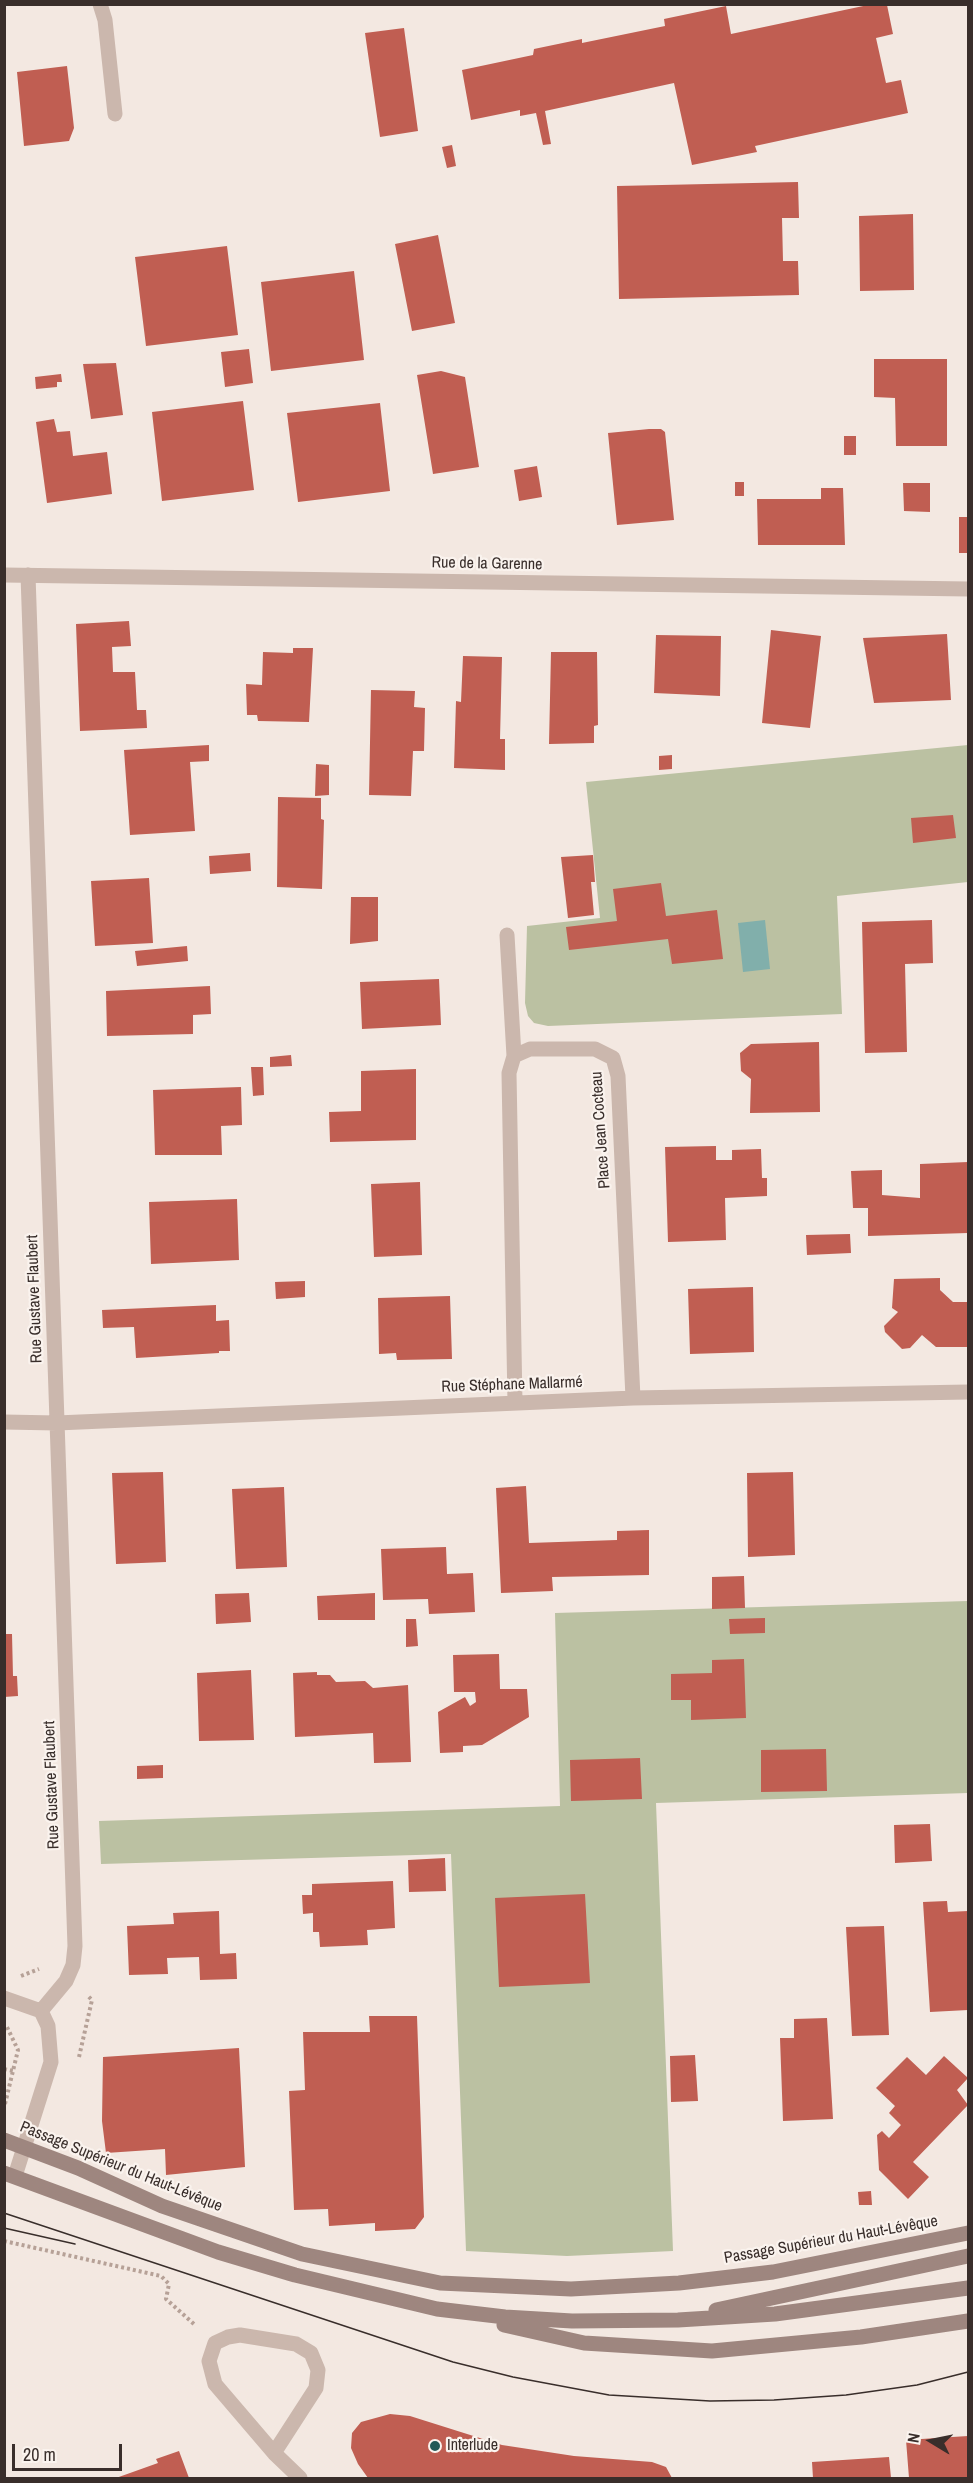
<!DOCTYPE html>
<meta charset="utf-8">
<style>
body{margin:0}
#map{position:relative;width:973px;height:2483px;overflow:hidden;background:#f3e8e1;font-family:"Archivo Narrow",sans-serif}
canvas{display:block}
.frame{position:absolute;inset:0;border:6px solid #392e2b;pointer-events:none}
.north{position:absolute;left:901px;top:2411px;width:60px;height:60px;-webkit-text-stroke:4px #faf3ee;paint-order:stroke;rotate:280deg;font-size:16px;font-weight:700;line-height:24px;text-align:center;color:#392e2b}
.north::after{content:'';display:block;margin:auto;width:21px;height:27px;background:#392e2b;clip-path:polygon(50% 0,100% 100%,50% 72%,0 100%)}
.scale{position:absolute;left:12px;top:2444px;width:110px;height:27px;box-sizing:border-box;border:3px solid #392e2b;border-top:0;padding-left:8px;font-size:18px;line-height:21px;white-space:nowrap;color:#392e2b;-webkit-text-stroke:4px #faf3ee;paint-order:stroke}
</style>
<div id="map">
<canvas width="973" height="2483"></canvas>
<div class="frame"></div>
<div class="north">N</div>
<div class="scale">20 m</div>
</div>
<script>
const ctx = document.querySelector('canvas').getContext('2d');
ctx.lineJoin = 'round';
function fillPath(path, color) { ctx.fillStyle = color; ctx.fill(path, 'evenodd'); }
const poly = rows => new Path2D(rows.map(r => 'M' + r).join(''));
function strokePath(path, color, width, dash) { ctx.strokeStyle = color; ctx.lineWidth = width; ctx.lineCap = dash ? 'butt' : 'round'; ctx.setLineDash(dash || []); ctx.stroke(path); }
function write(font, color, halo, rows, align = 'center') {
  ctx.font = font + ' "Archivo Narrow",sans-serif'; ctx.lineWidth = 4.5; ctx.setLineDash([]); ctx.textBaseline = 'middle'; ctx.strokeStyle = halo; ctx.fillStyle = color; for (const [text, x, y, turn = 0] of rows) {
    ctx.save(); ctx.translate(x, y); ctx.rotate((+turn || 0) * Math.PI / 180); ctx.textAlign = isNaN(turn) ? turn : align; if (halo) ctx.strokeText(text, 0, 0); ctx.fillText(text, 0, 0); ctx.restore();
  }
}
fillPath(poly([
 [968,745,968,882,837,896,842,1014,548,1026,534,1023,528,1016,525,1003,527,926,600,918,586,782],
 [968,1601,968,1793,656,1803,673,2251,567,2256,466,2251,451,1854,101,1864,99,1821,560,1806,555,1613]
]), '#bbc1a2');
fillPath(poly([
 [765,920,770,969,743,972,738,923]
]), '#81afab');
fillPath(poly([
 [868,5,887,5,893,34,876,38,886,83,901,80,908,113,755,146,757,152,692,165,674,83,545,111,551,144,543,145,536,113,520,116,520,110,471,120,462,70,533,55,534,49,582,39,582,43,665,26,664,19,726,6,731,34],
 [404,28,418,131,380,137,365,33],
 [67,66,74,128,69,141,24,146,17,72],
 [452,145,456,166,447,168,442,147],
 [798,182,799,218,782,218,783,261,798,261,799,295,619,299,617,186],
 [913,214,914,290,860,291,859,216],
 [438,235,455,323,412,331,395,244],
 [227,246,238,335,146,346,135,257],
 [354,271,364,360,271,371,261,282],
 [249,349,253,383,225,387,221,352],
 [874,359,947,359,947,446,896,446,895,398,874,397],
 [116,363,123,415,91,419,83,364],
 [441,371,465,377,479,467,433,474,417,375],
 [61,374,62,382,57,382,57,387,36,389,35,377],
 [243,401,254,490,162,501,152,412],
 [380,403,390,491,298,502,287,413],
 [54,419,57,432,70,431,73,456,107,452,112,494,47,503,36,422],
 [649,429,661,429,665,432,674,520,617,525,608,433],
 [844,436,856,436,856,455,844,455],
 [537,466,542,497,519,501,514,470],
 [735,482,744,482,744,496,735,496],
 [903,483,930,483,930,512,904,511],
 [821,488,843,488,845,545,758,545,757,499,821,499],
 [959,517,968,517,968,553,959,553],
 [129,621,131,646,112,647,113,672,135,672,137,710,146,710,147,728,80,731,76,624],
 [771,630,821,636,810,728,762,723],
 [947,634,951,700,874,703,863,638],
 [656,635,721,636,720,696,654,693],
 [293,648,313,648,309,722,258,721,257,715,247,715,246,684,262,685,263,652,293,653],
 [551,652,597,652,598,725,594,726,594,743,549,744],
 [463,656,502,657,500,739,505,739,505,770,454,768,456,701,461,702],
 [371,690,415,691,414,707,425,708,424,751,413,751,411,796,369,795],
 [209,745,209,761,190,762,195,831,130,835,124,750],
 [672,755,672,769,659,770,659,756],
 [316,764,329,765,329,795,315,796],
 [278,797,321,798,321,819,324,820,322,889,277,887],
 [953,815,956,838,913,843,911,818],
 [250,853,251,871,210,874,209,856],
 [593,855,595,882,591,882,594,915,568,918,561,857],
 [149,878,153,943,95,946,91,881],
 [661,883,666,916,717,910,723,959,672,964,668,939,569,950,566,927,617,921,613,889],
 [351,897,378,897,378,941,350,944],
 [932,920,933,963,905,964,907,1052,865,1053,862,922],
 [187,946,188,961,137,966,135,951],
 [439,979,441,1025,362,1029,360,982],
 [210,986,211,1014,193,1015,193,1034,107,1036,106,991],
 [819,1042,820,1112,750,1113,751,1079,741,1071,740,1053,751,1044],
 [291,1055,292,1066,270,1067,270,1057],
 [251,1067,263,1067,264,1095,253,1096],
 [416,1069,416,1140,330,1142,329,1112,361,1111,361,1071],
 [241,1087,242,1125,221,1126,222,1155,155,1155,153,1090],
 [716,1146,716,1160,732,1160,732,1150,761,1149,762,1178,767,1178,767,1196,725,1198,726,1240,668,1242,665,1147],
 [968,1162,968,1233,868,1236,868,1208,853,1208,851,1171,882,1170,882,1195,920,1198,920,1164],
 [420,1182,422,1255,374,1257,371,1184],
 [237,1199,239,1260,151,1264,149,1202],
 [850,1234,851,1253,807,1255,806,1235],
 [940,1278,940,1290,953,1302,968,1302,968,1343,967,1347,936,1347,922,1335,910,1348,902,1349,885,1332,884,1326,898,1312,892,1308,894,1279],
 [305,1281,305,1297,276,1299,275,1282],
 [753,1287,754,1352,690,1354,688,1289],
 [450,1296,452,1359,397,1360,396,1353,379,1354,378,1298],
 [216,1305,216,1321,229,1320,230,1351,219,1351,219,1353,136,1358,134,1327,103,1328,102,1310],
 [163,1472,166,1562,116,1564,112,1473],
 [793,1472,795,1555,748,1557,747,1473],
 [526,1486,529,1543,617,1540,617,1531,649,1530,649,1575,552,1577,553,1591,501,1593,496,1488],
 [284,1487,287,1567,236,1569,232,1489],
 [446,1547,447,1574,473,1573,475,1612,429,1614,428,1599,383,1600,381,1549],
 [744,1576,745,1608,712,1609,712,1577],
 [249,1593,251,1622,216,1624,215,1594],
 [375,1593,375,1620,318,1620,317,1596],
 [765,1618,765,1633,730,1634,729,1619],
 [406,1619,416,1619,418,1646,406,1647],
 [4,1634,12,1634,13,1676,17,1676,18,1696,4,1697],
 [499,1654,500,1689,527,1689,529,1717,482,1745,463,1746,463,1752,440,1753,438,1712,465,1697,470,1706,476,1702,475,1692,454,1692,453,1655],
 [744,1659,746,1718,691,1720,691,1700,671,1700,671,1674,712,1673,712,1660],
 [251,1670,254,1740,199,1741,197,1673],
 [317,1672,317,1675,330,1675,336,1682,365,1681,373,1688,408,1685,411,1762,374,1763,373,1733,295,1737,293,1673],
 [826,1749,827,1791,761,1792,761,1750],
 [640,1758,642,1799,571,1801,570,1760],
 [163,1765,163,1778,137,1779,137,1766],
 [930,1824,932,1861,895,1863,894,1825],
 [445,1858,446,1891,409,1892,408,1860],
 [393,1881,395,1928,367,1930,368,1945,320,1947,319,1932,313,1932,313,1913,303,1914,302,1895,312,1895,312,1884],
 [585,1894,590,1983,499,1987,495,1898],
 [947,1901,948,1912,968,1911,968,2010,930,2012,923,1902],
 [219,1911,220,1954,236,1953,237,1979,200,1980,199,1957,167,1958,168,1974,129,1975,127,1926,174,1924,173,1913],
 [884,1926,889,2035,852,2036,846,1927],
 [369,2016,417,2016,424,2217,415,2229,375,2231,375,2223,329,2226,328,2209,294,2210,289,2091,305,2090,303,2032,370,2032],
 [827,2018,833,2119,783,2121,780,2038,794,2038,794,2019],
 [239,2048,245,2167,166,2175,165,2149,106,2153,102,2121,103,2057],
 [695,2055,698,2101,671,2102,670,2056],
 [944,2056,968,2078,957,2090,968,2105,913,2162,929,2177,908,2199,879,2170,877,2135,882,2131,889,2138,901,2125,889,2113,895,2106,876,2088,907,2057,926,2075],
 [871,2191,872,2205,859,2205,858,2192],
 [390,2414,410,2416,502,2445,574,2456,652,2462,666,2467,672,2478,368,2478,358,2464,351,2448,352,2433,361,2422],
 [968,2436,968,2478,909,2478,906,2440],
 [179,2451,189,2478,116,2478,158,2463,156,2459],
 [889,2457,891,2478,813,2478,812,2462]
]), '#c05e52');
strokePath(poly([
 [21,1976,39,1969],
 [79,2057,92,2000,88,1996],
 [4,2069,13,2071],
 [5,2104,18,2050,7,2027],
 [4,2241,161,2276,169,2284,166,2299,196,2326]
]), '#b6a197', 4, [3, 3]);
strokePath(poly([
 [100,4,105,20,115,114],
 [4,575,968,589],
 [28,575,75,1946,73,1965,66,1981,41,2011],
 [507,935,514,1056],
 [515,1403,509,1073,514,1056,530,1049,595,1049,613,1058,618,1076,633,1398],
 [4,1422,57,1423,633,1398,968,1392],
 [4,1998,41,2011],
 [15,2176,51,2062,48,2026,41,2011],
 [274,2453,316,2388,318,2370,311,2353,296,2344,240,2335,228,2337,215,2343,209,2361,215,2384,274,2453,300,2478]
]), '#cbb7ad', 15);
strokePath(poly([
 [4,2140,78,2168,162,2206,302,2254,440,2283,571,2289,679,2283,773,2272,968,2233],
 [4,2173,218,2252,295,2275,437,2309,505,2317,572,2321,678,2320,775,2314,968,2288],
 [716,2310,968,2256],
 [504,2325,584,2343,712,2351,861,2337,968,2321]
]), '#9e867f', 15);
strokePath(poly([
 [4,2213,453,2362,513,2377,609,2395,710,2401,774,2400,846,2395,917,2385,968,2372],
 [4,2228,75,2244]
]), '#392e2b', 1.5);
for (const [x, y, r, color] of [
 [435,2446,6,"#225956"]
]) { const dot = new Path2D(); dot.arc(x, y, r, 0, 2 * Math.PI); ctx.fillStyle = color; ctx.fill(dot); strokePath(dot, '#faf3ee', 2); }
write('16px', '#392e2b', '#faf3ee', [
 ["Rue de la Garenne",487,564,1],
 ["Place Jean Cocteau",601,1130,-94],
 ["Rue Gustave Flaubert",35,1299,-92],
 ["Rue Stéphane Mallarmé",512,1385,-2],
 ["Rue Gustave Flaubert",52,1785,-92],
 ["Passage Supérieur du Haut-Lévêque",121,2167,22],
 ["Passage Supérieur du Haut-Lévêque",831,2240,-10]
]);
write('16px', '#392e2b', '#faf3ee', [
 ["Interlude",447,2446]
], 'left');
</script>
